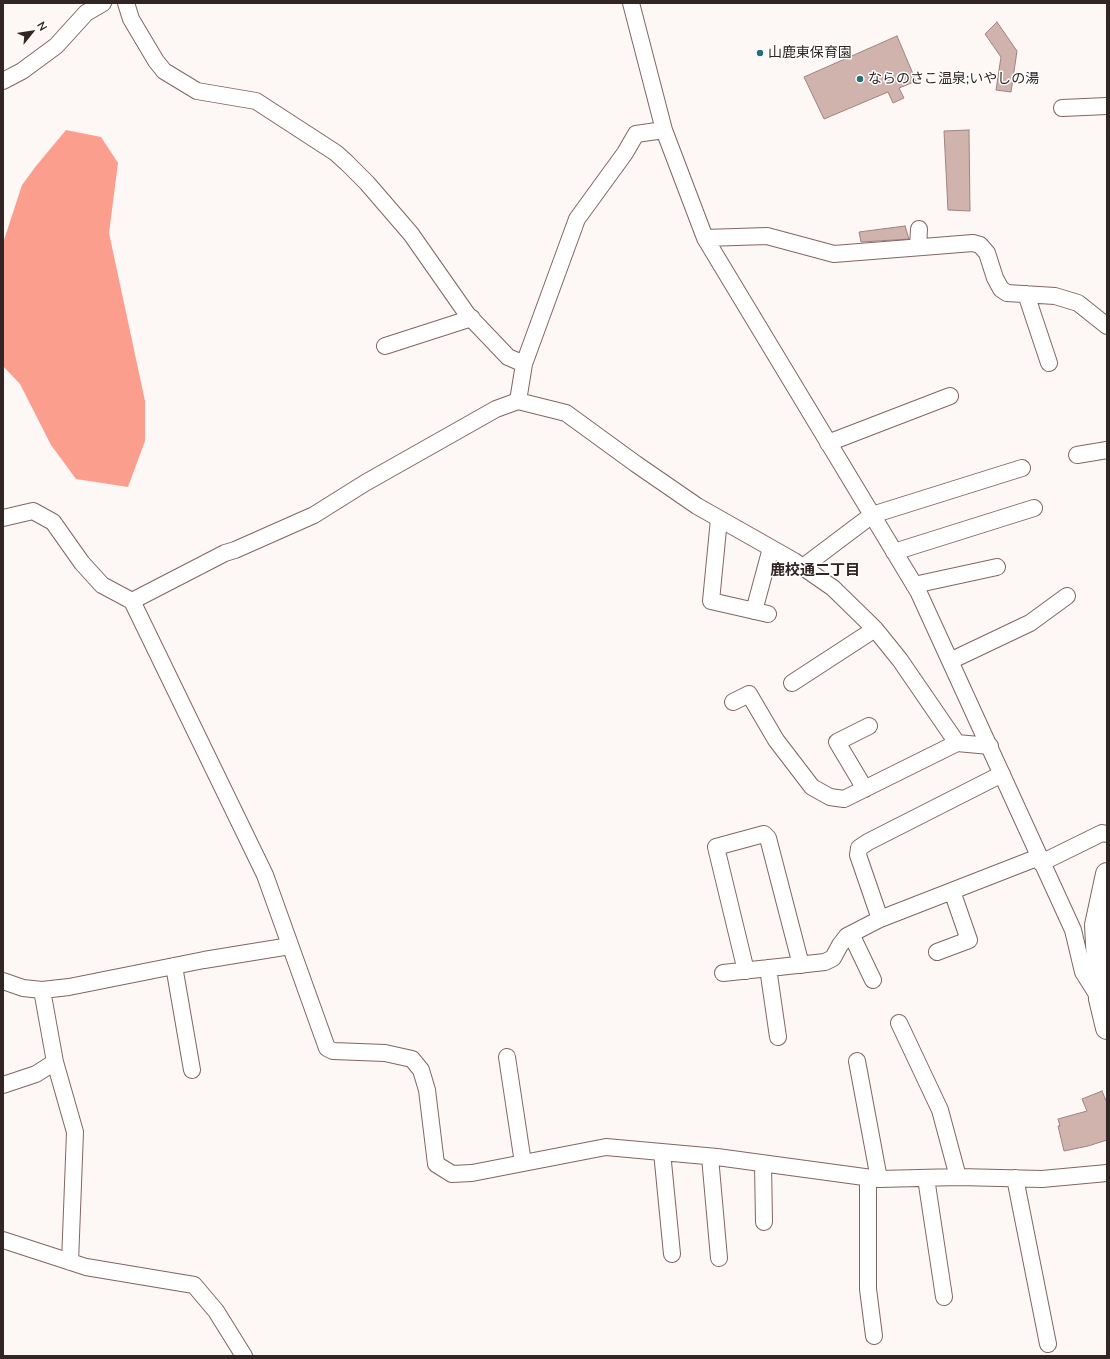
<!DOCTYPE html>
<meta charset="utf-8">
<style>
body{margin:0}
#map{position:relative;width:1110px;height:1359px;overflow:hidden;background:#fdf7f6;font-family:Mulish,sans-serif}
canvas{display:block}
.frame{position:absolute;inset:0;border:4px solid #312624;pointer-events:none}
.north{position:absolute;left:12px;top:12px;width:40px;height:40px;-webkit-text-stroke:3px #fff;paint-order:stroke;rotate:60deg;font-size:11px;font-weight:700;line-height:16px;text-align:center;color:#312624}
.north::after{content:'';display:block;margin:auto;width:14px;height:18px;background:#312624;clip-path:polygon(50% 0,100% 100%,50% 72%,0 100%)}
</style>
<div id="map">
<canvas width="1110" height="1359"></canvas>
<div class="frame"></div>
<div class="north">N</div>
</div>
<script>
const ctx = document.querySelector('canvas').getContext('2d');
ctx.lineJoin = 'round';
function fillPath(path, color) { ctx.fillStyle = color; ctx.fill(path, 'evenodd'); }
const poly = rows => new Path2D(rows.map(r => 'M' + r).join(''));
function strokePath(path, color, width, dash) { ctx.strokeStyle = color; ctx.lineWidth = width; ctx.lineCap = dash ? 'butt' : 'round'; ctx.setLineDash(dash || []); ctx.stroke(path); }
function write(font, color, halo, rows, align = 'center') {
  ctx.font = font + ' Mulish,"Noto Sans JP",sans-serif'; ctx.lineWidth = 3; ctx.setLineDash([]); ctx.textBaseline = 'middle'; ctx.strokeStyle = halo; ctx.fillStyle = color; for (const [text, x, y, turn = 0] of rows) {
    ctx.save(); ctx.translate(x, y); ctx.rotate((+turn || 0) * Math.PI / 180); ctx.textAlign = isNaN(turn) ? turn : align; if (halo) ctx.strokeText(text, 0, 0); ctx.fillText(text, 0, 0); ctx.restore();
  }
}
fillPath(poly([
 [66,130,101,137,118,163,109,233,145,401,145,441,128,487,76,479,51,445,20,384,3,366,3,243,22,185,36,166]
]), '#fb9e8e');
const building = poly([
 [997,22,1017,51,1011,92,996,90,1001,57,985,34,997,22],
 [897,36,916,81,899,88,904,98,893,103,888,92,824,119,804,77,897,36],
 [969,130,970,211,948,210,944,131,969,130],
 [905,226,909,239,861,242,859,232,905,226],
 [1102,1091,1107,1103,1107,1140,1088,1146,1064,1151,1058,1126,1060,1126,1058,1119,1087,1111,1082,1099,1102,1091]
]);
fillPath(building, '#d1b3ae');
strokePath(building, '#9f837e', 1);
const minor = poly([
 [126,3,131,19,156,61,164,71,197,91,256,101,336,153,347,163,367,183,411,234,467,314,508,357,524,364],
 [631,3,664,130,705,238,918,591,1073,930,1083,972,1100,999],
 [3,81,22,71,56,46,86,13,103,3],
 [1062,108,1107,106],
 [705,238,767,236,834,254,973,243,980,245,987,253,995,278,1001,289,1007,293,1055,296,1078,303,1107,326],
 [918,247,919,229],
 [1026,294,1049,363],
 [385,346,472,318],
 [518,401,524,364,577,219,625,153,636,134,664,130],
 [828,443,950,396],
 [1077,455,1107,450],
 [3,518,33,511,53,522,82,563,102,585,132,601,265,875,327,1048,333,1051,385,1053,412,1059,421,1070,427,1090,436,1164,452,1174,472,1173,606,1147,717,1157,879,1179,958,1177,1042,1179,1107,1173],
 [719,519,711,601,768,614],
 [894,552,1034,508],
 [803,567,872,515,1022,468],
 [914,585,997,567],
 [132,601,225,553,235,550,314,515,365,483,496,409,518,401,566,413,636,464,697,506,794,561,833,588,875,629,900,660,957,743,990,746],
 [754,611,771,548],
 [950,661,1030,623,1067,596],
 [792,683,875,629],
 [733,702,749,694,776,740,812,787,830,797,844,799,957,743],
 [865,789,837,742,869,726],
 [1041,863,1102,833,1107,834],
 [880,919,858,855,859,848,868,842,1002,774],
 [851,934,873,980],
 [937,952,969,940,952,891],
 [174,966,192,1070],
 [768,968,778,1037],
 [746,971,716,847,764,834,768,838,801,965],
 [723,973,825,962,833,958,840,945,847,936,880,919,1039,857],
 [3,981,23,988,42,990,69,987,204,960,290,946],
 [42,990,55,1062,75,1132,70,1262],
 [899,1023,940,1110,958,1177],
 [507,1057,523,1163],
 [857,1061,879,1179],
 [3,1085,36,1074,55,1062],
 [662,1152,672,1254],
 [710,1157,719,1258],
 [763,1164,764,1222],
 [868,1178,868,1289,874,1336],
 [926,1178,944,1297],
 [1015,1178,1048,1344],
 [3,1240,86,1267,194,1285,216,1311,244,1356]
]);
const highway = poly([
 [1107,874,1096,925,1100,999,1107,1028]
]);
strokePath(minor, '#816662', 18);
strokePath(highway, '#816662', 24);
strokePath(minor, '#fff', 16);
strokePath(highway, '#fff', 22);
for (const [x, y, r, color] of [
 [760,53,4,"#276f7b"],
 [860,79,4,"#276f7b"]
]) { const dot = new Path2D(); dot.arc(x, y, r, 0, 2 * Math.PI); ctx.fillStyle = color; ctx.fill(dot); strokePath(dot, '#fff', 1.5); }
write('14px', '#312624', '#fff', [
 ["山鹿東保育園",768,53],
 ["ならのさこ温泉;いやしの湯",868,79]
], 'left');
write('bold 15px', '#312624', '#fff', [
 ["鹿校通二丁目",815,570]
]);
</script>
